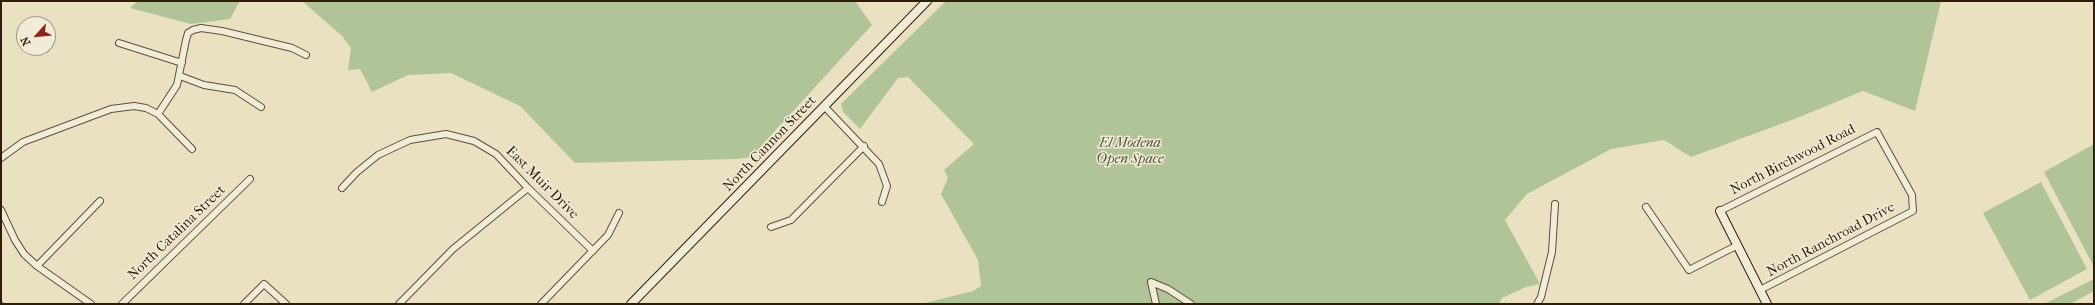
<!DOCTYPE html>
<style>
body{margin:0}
#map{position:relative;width:2095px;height:305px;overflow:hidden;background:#eae1c3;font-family:"IM FELL French Canon",serif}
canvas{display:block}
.frame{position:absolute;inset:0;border:2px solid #2f1d09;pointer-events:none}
.north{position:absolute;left:16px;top:16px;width:40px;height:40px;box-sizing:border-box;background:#f1ecd8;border:1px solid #a39985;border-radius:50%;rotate:243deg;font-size:11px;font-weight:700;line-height:16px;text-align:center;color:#2f1d09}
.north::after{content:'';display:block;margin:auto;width:14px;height:18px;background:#8f2418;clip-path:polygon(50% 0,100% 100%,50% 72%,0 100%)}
</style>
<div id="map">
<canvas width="2095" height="305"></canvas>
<div class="frame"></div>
<div class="north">N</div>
</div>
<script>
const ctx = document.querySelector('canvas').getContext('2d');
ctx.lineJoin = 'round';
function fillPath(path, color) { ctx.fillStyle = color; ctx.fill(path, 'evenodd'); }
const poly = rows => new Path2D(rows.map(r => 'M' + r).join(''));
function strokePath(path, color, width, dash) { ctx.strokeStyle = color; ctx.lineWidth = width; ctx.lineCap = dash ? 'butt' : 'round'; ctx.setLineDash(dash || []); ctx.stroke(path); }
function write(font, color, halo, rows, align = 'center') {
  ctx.font = font + ' "IM FELL French Canon",serif'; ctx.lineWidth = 3; ctx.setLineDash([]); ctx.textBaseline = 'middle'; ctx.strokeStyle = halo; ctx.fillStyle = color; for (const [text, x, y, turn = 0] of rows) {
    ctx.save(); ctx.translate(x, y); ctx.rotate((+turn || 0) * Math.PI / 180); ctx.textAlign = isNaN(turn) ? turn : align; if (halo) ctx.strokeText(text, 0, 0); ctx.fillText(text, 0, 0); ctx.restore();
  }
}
fillPath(poly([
 [138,1,240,1,230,19,191,24,130,8],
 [302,1,855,1,872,25,751,157,736,159,575,163,520,106,451,73,408,75,372,92,360,69,348,70,351,48,342,36],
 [946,1,1941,1,1915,111,1863,91,1797,118,1691,157,1664,140,1611,149,1527,194,1505,220,1540,284,1526,287,1502,298,1499,304,921,304,973,291,981,286,978,260,941,194,948,178,944,170,974,144,908,77,898,78,860,129,843,112,841,104],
 [2094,144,2094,267,2044,172],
 [2041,182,2087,269,2030,300,1983,213],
 [2094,279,2094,291,2070,304,2044,304]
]), '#b1c498');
strokePath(poly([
 [1,302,4,304]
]), '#6e7e6e', 2);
const street = poly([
 [119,43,182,63],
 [180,76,204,85,235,90,261,107],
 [824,106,879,164,887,186,882,202],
 [158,114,177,85,186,40,188,33,193,30,201,28,222,31,292,48,306,55],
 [1,158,23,142,111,109,134,106,146,108,158,114,192,149],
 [342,188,357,172,378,155,410,140,446,134,474,141,496,154,528,188,593,251],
 [1646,207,1689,270,1738,245],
 [1,210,15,240,24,254,37,266,91,304],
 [1720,211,1877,132,1912,195,1913,211,1760,290],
 [771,227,791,220,864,146],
 [37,266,100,201],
 [122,304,250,179],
 [244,304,264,284,286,304],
 [399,304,453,249,528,188],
 [541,304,608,235,619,213],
 [1156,304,1151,282,1168,289,1191,304],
 [1537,304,1541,297,1552,252,1555,204]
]);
const secondary = poly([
 [1720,211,1767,304],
 [631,304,927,1]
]);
strokePath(street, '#5e4e38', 8);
strokePath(secondary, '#2f1d09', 10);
strokePath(street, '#f1ecd8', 6);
strokePath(secondary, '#f1ecd8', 8);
write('14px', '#2f1d09', '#f1ecd8', [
 ["North Cannon Street",770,144,-46],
 ["North Birchwood Road",1793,160,-27],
 ["East Muir Drive",542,183,45],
 ["North Catalina Street",177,233,-44],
 ["North Ranchroad Drive",1831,240,-28]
]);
write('italic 14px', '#564f34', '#f1ecd8', [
 ["El Modena",1130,144],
 ["Open Space",1130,160]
]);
</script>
